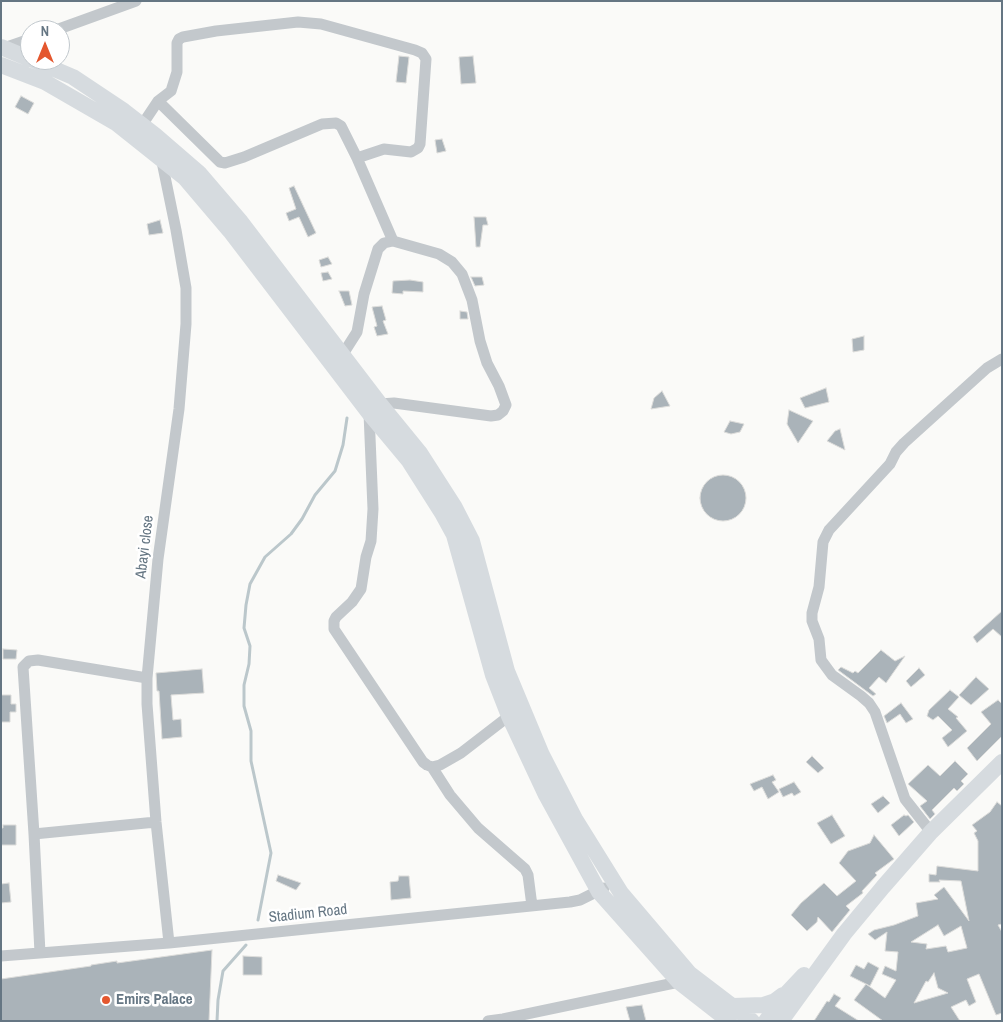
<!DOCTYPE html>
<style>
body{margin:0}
#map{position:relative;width:1003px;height:1022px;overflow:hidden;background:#fafaf8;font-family:"Archivo Narrow",sans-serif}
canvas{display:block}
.frame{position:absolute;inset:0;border:2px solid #657683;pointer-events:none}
.north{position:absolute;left:20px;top:20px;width:50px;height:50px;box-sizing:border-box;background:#fff;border:1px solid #c1c8cd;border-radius:50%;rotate:0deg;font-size:14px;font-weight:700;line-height:20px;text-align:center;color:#657683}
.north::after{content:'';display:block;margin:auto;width:18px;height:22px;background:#e4572e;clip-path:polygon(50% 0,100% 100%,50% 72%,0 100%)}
</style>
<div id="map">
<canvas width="1003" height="1022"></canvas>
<div class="frame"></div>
<div class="north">N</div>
</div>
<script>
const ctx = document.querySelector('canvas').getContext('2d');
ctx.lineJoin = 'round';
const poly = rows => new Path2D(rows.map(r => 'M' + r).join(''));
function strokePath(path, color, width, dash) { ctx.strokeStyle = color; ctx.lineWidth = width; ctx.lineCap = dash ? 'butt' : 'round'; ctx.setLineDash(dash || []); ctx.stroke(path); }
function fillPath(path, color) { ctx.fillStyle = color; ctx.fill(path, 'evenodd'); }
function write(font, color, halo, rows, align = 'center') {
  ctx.font = font + ' "Archivo Narrow",sans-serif'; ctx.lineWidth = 5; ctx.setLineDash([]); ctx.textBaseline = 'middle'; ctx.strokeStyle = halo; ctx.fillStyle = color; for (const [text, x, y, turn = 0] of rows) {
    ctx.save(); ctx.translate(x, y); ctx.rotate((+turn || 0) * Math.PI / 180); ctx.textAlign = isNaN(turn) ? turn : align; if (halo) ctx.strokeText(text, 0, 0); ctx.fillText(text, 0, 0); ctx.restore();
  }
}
strokePath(poly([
 [258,920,271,853,251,761,251,731,244,706,244,685,249,664,250,646,244,628,246,605,250,584,265,557,291,534,302,519,315,495,335,471,343,445,347,418],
 [217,1021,218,1000,223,971,246,945]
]), '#bbc7cb', 3);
const building = poly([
 [399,56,409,57,406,83,396,82,399,56],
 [473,56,476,83,461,84,459,57,473,56],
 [21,96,34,103,28,114,15,107,21,96],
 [442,139,446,151,437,153,435,140,442,139],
 [294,186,316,233,308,237,299,217,289,221,286,213,296,209,289,188,294,186],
 [474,217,486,217,488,225,483,225,480,247,476,247,474,217],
 [160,220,163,233,149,235,147,224,160,220],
 [328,257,332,264,321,267,319,260,328,257],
 [328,272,332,279,323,281,321,273,328,272],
 [471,277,482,277,484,285,475,286,471,277],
 [410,280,423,282,423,292,403,291,403,294,392,293,393,281,410,280],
 [339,291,349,291,352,305,345,306,339,291],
 [382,306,386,320,383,321,388,334,377,336,374,327,377,326,372,307,382,306],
 [460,311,467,312,468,319,460,319,460,311],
 [864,336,864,350,853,352,852,339,864,336],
 [826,388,829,402,805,408,800,398,826,388],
 [662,391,670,406,651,409,654,398,662,391],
 [789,410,813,421,798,443,787,424,789,410],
 [730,421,744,424,740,432,731,434,724,432,730,421],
 [840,429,845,450,827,441,835,431,840,429],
 '700 498a23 23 0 1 1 46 0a23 23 0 1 1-46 0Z',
 [1002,611,1002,637,993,629,977,643,973,637,1002,611],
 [3,649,17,650,16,659,3,659,3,649],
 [881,650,895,661,905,656,886,683,879,677,869,688,876,694,873,696,838,670,841,667,853,673,855,671,858,673,881,650],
 [919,668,925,675,911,687,906,681,919,668],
 [202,669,204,693,171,695,173,720,181,719,182,737,162,739,159,691,157,691,156,673,202,669],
 [976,677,989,689,971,705,959,695,976,677],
 [950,690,959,697,948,709,958,717,956,718,967,731,948,747,942,738,952,730,938,716,933,720,927,716,929,710,950,690],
 [1,695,11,695,11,704,16,704,16,712,10,712,10,722,1,722,1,695],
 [998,700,1002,704,1002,736,977,761,967,748,991,724,981,712,998,700],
 [901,703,913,719,906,723,900,714,887,723,884,716,901,703],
 [812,756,824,768,818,773,806,762,812,756],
 [955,761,968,774,961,781,964,784,957,791,954,788,932,810,935,814,930,819,920,806,927,801,908,784,928,765,940,776,955,761],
 [773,775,776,780,772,782,779,792,768,799,762,787,754,791,750,784,773,775],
 [794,782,801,792,794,796,792,793,783,797,779,789,794,782],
 [883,796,890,803,878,813,871,804,883,796],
 [997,802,1002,806,1002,924,998,925,1002,932,1002,1013,996,1015,979,974,967,979,976,1002,969,1006,966,1000,951,1007,960,1021,883,1021,854,1000,866,984,850,976,856,965,864,969,868,962,879,968,870,986,866,984,885,998,896,980,882,974,885,966,896,971,898,952,885,951,887,932,875,940,868,934,874,930,894,925,918,916,916,903,938,899,934,895,944,887,969,921,961,881,939,880,940,882,929,882,929,874,936,875,937,866,978,871,978,841,974,833,977,831,972,825,990,812,997,802],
 [938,925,944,936,961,926,967,948,948,952,946,946,926,949,927,944,911,942,938,925],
 [934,973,938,988,948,993,914,1003,926,981,928,982,934,973],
 [832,815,845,836,831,844,817,823,832,815],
 [904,815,906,816,908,815,914,822,899,836,891,825,904,815],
 [3,825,16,825,16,845,1,845,1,828,3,828,3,825],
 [874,835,894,859,875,873,877,875,862,891,863,893,846,906,850,910,832,932,818,917,817,922,807,931,791,915,801,903,824,883,837,896,856,881,839,863,848,851,870,843,874,835],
 [278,875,301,883,296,890,276,881,278,875],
 [399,876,409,876,411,898,391,900,390,882,398,881,399,876],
 [9,883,11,902,1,903,1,884,9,883],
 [212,950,209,1021,1,1021,1,979,91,966,91,965,117,961,117,963,212,950],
 [243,956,262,957,262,975,243,975,243,956],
 [834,994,841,998,835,1006,859,1021,814,1021,827,1001,829,1002,834,994],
 [642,1005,646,1021,630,1021,626,1007,642,1005]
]);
fillPath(building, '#aab3b9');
strokePath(building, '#dcdcda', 1);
strokePath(poly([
 [56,30,136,1],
 [4,48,30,39],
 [158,101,220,162,225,163,244,157,322,124,336,123,341,126,357,158,393,241],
 [142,125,158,101,171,91,177,72,177,43,179,39,183,37,216,31,298,22,321,24,415,50,422,53,426,59,420,144,418,148,411,152,384,149,357,158],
 [161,157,176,230,186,288,186,324,179,409,158,559,147,678,147,704,156,822,169,943],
 [343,354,357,332,364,294,378,249,384,243,393,241,439,254,452,262,462,274,472,300,480,341,487,363,499,386,506,405,503,411,498,415,491,416,394,403,380,404],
 [369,413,373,509,371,541,366,557,361,589,352,602,336,617,334,621,334,629,423,762,427,765,432,767,440,765,461,753,509,716],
 [432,767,450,795,478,828,525,869,528,875,532,906],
 [931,832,905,799,875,712,869,703,861,696,832,675,821,660,819,639,812,621,812,613,819,587,823,542,829,530,890,464,896,452,904,443,987,368,1002,359],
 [34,834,156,822],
 [40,953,34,834,23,667,29,661,38,660,147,678],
 [1,956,169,943,570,902,580,900,604,888],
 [488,1021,503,1019,679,982]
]), '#c3c8cc', 11);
strokePath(poly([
 [1,47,30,59],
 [33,60,73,77,124,111,155,135,199,173,241,222,380,404,420,453,454,506,472,541,507,671,542,755,575,819,621,893,689,973,752,1021],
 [1,65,45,82,116,123,185,178,230,231,369,413,409,461,442,513,454,535,493,675,509,716,546,795,599,892,679,982,729,1021],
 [733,1006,763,1005,775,1001,783,995],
 [766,1021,787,993,804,975],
 [781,1021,844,934,883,887,931,832,1002,762]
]), '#d6dbdf', 16);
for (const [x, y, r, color] of [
 [106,1000,5,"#e4572e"]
]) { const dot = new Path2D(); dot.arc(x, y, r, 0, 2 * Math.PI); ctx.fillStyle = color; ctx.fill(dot); strokePath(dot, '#fff', 2); }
write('15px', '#657683', '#fff', [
 ["Abayi close",145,547,-83],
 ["Stadium Road",308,914,-6]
]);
write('bold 15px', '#657683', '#fff', [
 ["Emirs Palace",116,1000]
], 'left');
</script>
